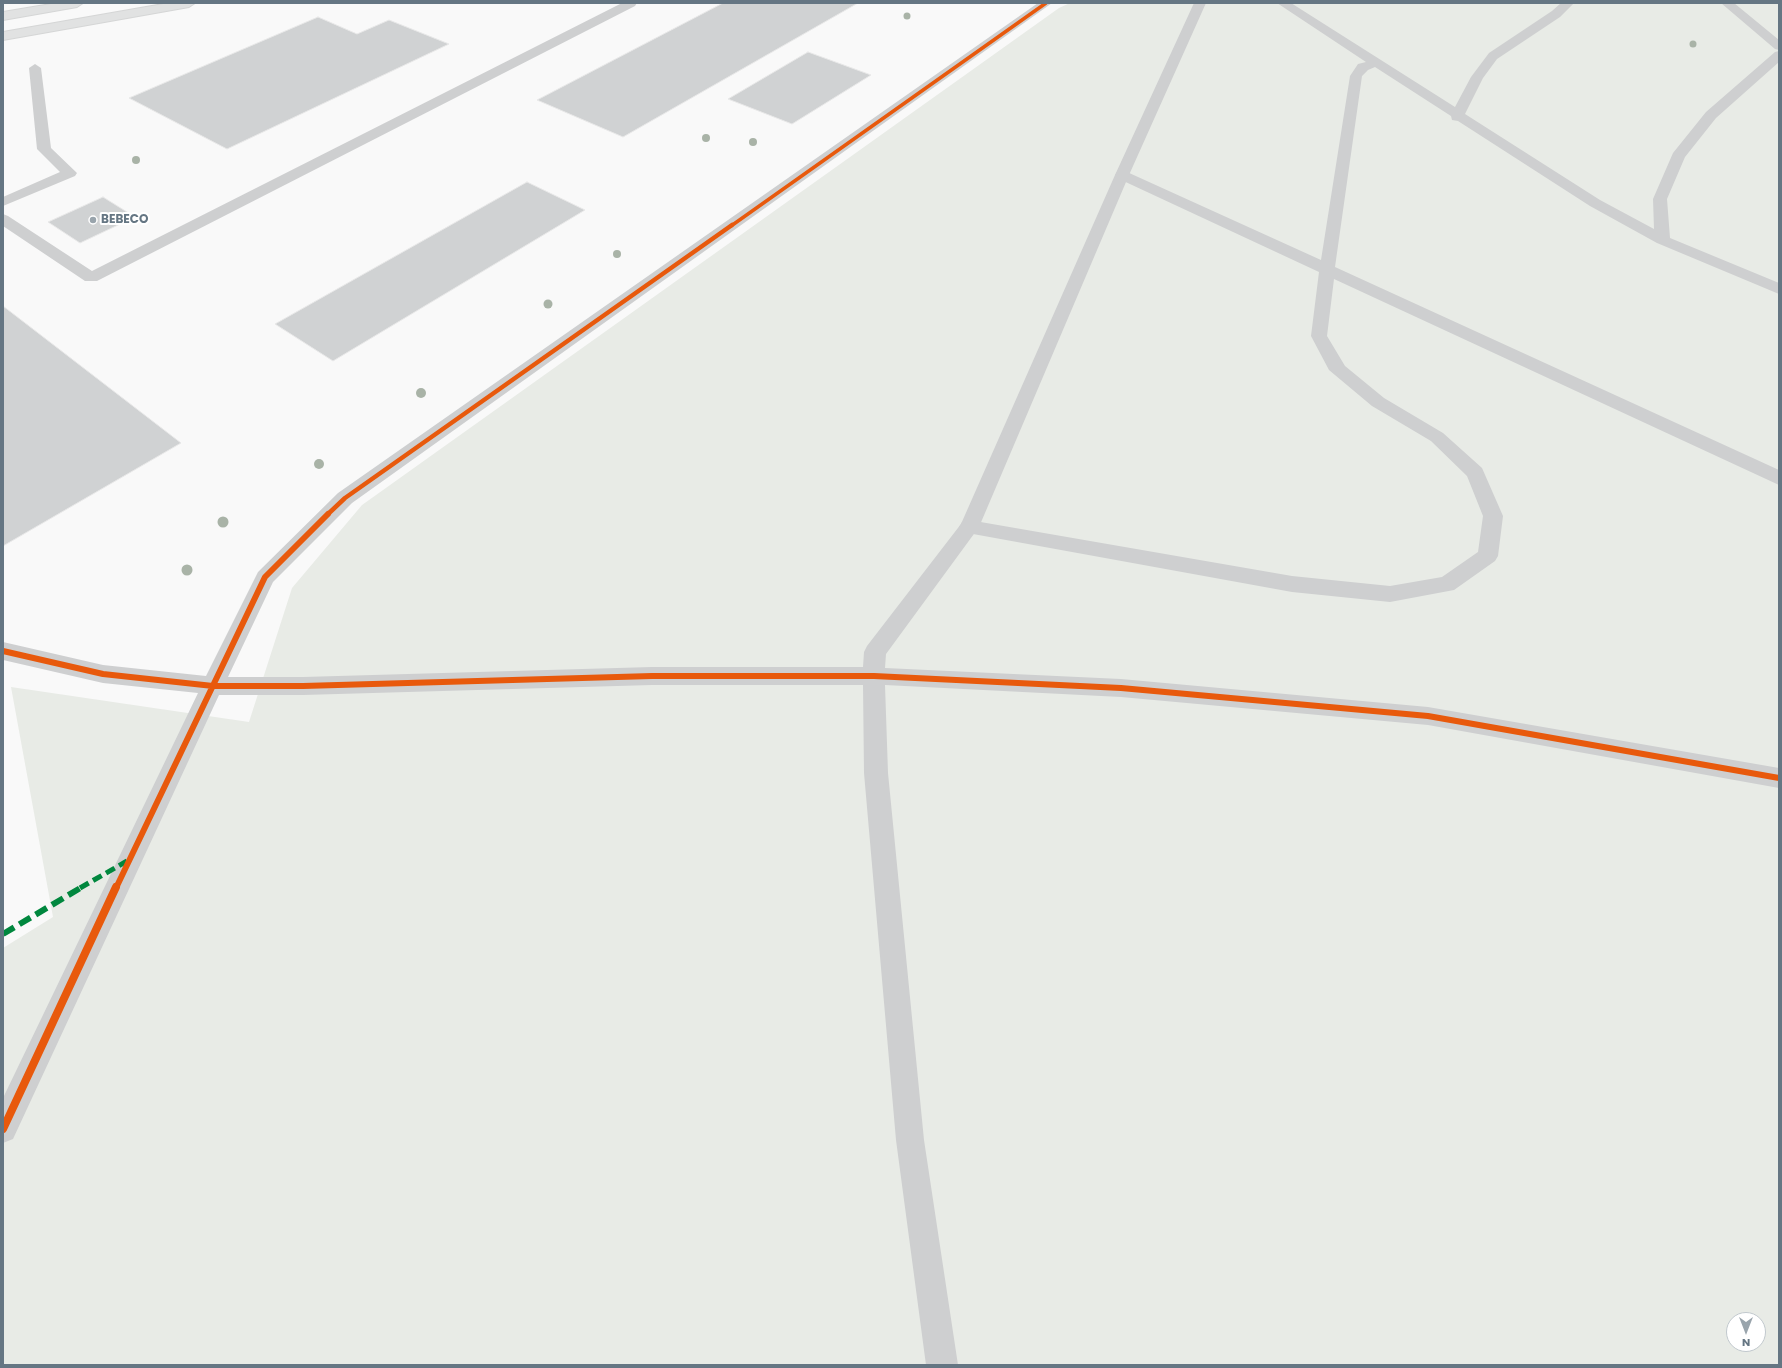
<!DOCTYPE html>
<style>
body{margin:0}
#map{position:relative;width:1782px;height:1368px;overflow:hidden;background:#f9f9f9;font-family:Poppins,sans-serif}
canvas{display:block}
.frame{position:absolute;inset:0;border:4px solid #657683;pointer-events:none}
.north{position:absolute;left:1726px;top:1312px;width:40px;height:40px;box-sizing:border-box;background:#fff;border:1px solid #c1c8cd;border-radius:50%;rotate:180deg;font-size:11px;font-weight:700;line-height:16px;text-align:center;color:#657683}
.north::after{content:'';display:block;margin:auto;width:14px;height:18px;background:#99a4ac;clip-path:polygon(50% 0,100% 100%,50% 72%,0 100%)}
</style>
<div id="map">
<canvas width="1782" height="1368"></canvas>
<div class="frame"></div>
<div class="north">N</div>
</div>
<script>
const ctx = document.querySelector('canvas').getContext('2d');
ctx.lineJoin = 'round';
function fillPath(path, color) { ctx.fillStyle = color; ctx.fill(path, 'evenodd'); }
const poly = rows => new Path2D(rows.map(r => 'M' + r).join(''));
function strokePath(path, color, width, dash) { ctx.strokeStyle = color; ctx.lineWidth = width; ctx.lineCap = dash ? 'butt' : 'round'; ctx.setLineDash(dash || []); ctx.stroke(path); }
function write(font, color, halo, rows, align = 'center') {
  ctx.font = font + ' Poppins,sans-serif'; ctx.lineWidth = 4; ctx.setLineDash([]); ctx.textBaseline = 'middle'; ctx.strokeStyle = halo; ctx.fillStyle = color; for (const [text, x, y, turn = 0] of rows) {
    ctx.save(); ctx.translate(x, y); ctx.rotate((+turn || 0) * Math.PI / 180); ctx.textAlign = isNaN(turn) ? turn : align; if (halo) ctx.strokeText(text, 0, 0); ctx.fillText(text, 0, 0); ctx.restore();
  }
}
fillPath(poly([
 [1070,3,1779,3,1779,1365,3,1365,3,948,53,917,11,687,249,722,292,588,362,505,1059,8],
 [1734,1320,1758,1320,1758,1344,1734,1344]
]), '#e8ebe6');
const building = poly([
 [723,3,858,3,623,137,537,100,723,3],
 [318,17,357,34,389,20,449,44,227,149,129,98,318,17],
 [808,52,871,75,792,124,728,99,808,52],
 [527,182,585,210,333,361,275,324,527,182],
 [103,197,135,217,80,243,48,222,103,197],
 [3,306,181,443,3,546,3,306]
]);
fillPath(building, '#d0d2d3');
strokePath(building, '#e8e8e8', 1);
const motorway = poly([
 [57,3,83,3,77,7,3,20,3,12,57,3],
 [169,3,195,3,189,7,3,40,3,32,169,3]
]);
strokePath(motorway, '#d5d6d6', 2);
fillPath(poly([
 [622,3,637,3,635,6,97,281,85,281,3,226,3,214,8,216,92,271,622,3],
 [1277,3,1291,3,1455,107,1471,77,1489,53,1552,11,1561,3,1574,3,1560,17,1497,59,1483,78,1465,114,1600,200,1654,229,1653,199,1673,153,1706,112,1775,52,1779,51,1779,62,1716,118,1685,157,1667,199,1670,238,1779,283,1779,294,1657,243,1590,206,1458,121,1452,120,1451,116,1375,67,1368,70,1362,76,1335,267,1779,470,1779,485,1334,279,1327,336,1345,366,1384,398,1443,433,1482,468,1503,516,1498,556,1495,561,1454,590,1390,602,1292,592,962,532,959,527,962,522,969,520,1292,576,1390,586,1442,577,1478,552,1483,516,1467,476,1431,441,1372,406,1329,370,1311,336,1319,272,1117,178,1115,175,1117,172,1127,172,1321,260,1350,76,1358,64,1366,62,1277,3],
 [1721,3,1734,3,1779,40,1779,50,1775,49,1721,3]
]), '#cecfd0');
fillPath(poly([
 [1038,3,1052,3,352,503,273,582,228,677,303,677,652,667,863,667,864,652,867,646,961,524,1115,175,1194,3,1206,3,1129,175,979,527,886,654,885,668,1121,679,1428,707,1779,768,1779,788,1428,725,1121,697,885,685,888,773,924,1140,958,1365,926,1365,896,1140,864,773,863,685,652,685,303,695,219,695,13,1139,3,1143,3,1098,198,693,103,683,3,660,3,642,103,665,206,676,258,572,338,493,1038,3],
 [35,64,41,68,51,148,77,173,75,176,3,206,3,197,60,172,37,149,29,68,35,64]
]), '#cecfd0');
fillPath(motorway, '#e1e2e2');
strokePath(poly([
 [80,888,127,861]
]), '#00873e', 5, [10, 5]);
strokePath(poly([
 [3,934,82,887]
]), '#00873e', 6, [13, 6]);
strokePath(poly([
 [731,226,1046,3]
]), '#e8590c', 3.5);
strokePath(poly([
 [327,515,345,498,732,225]
]), '#e8590c', 4.5);
strokePath(poly([
 [3,651,103,674,213,686,303,686,652,676,874,676,1121,688,1428,716,1779,778],
 [116,888,265,577,328,514]
]), '#e8590c', 6);
strokePath(poly([
 [3,1129,116,887]
]), '#e8590c', 8);
ctx.fillStyle = '#a9b3a7';
for (const [x, y, r] of [
 [907,16,3.5],
 [1693,44,3.5],
 [706,138,4],
 [753,142,4],
 [136,160,4],
 [617,254,4],
 [548,304,4.5],
 [421,393,5],
 [319,464,5],
 [223,522,5.5],
 [187,570,5.5]
]) { ctx.beginPath(); ctx.arc(x, y, r, 0, 2 * Math.PI); ctx.fill(); }
for (const [x, y, r, color] of [
 [93,220,4,"#99a4ac"]
]) { const dot = new Path2D(); dot.arc(x, y, r, 0, 2 * Math.PI); ctx.fillStyle = color; ctx.fill(dot); strokePath(dot, '#fff', 1.5); }
write('bold 12px', '#657683', '#fff', [
 ["BEBECO",101,220]
], 'left');
</script>
